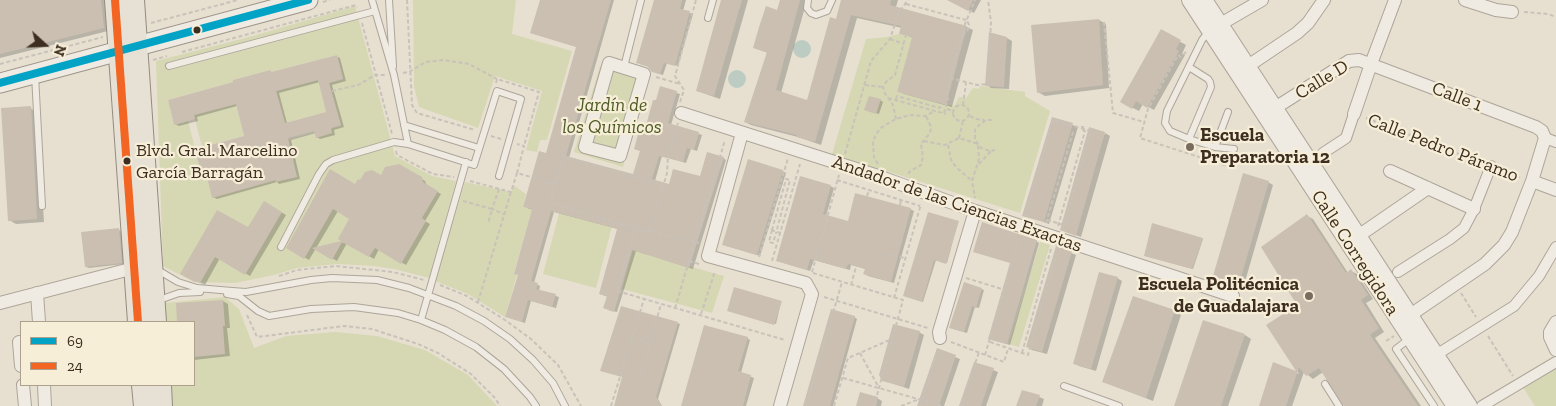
<!DOCTYPE html>
<meta charset="utf-8">
<style>
body{margin:0}
#map{position:relative;width:1556px;height:406px;overflow:hidden;background:#e7e0d1;font-family:"Zilla Slab",serif}
canvas{display:block}
.legend{position:absolute;left:20px;top:321px;width:175px;height:65px;box-sizing:border-box;background:#f7eed8;border:1px solid #ada18e;margin:0;padding:6px 9px;list-style:none;font-size:15px;color:#3d2e20}
.legend li{display:flex;align-items:center;gap:10px;height:25px}
.legend b{width:25px;border:1px solid #ada18e}
.north{position:absolute;left:20px;top:20px;width:50px;height:50px;-webkit-text-stroke:4px #f7eed8;paint-order:stroke;rotate:110deg;font-size:14px;font-weight:700;line-height:20px;text-align:center;color:#3d2e20}
.north::after{content:'';display:block;margin:auto;width:18px;height:22px;background:#3d2e20;clip-path:polygon(50% 0,100% 100%,50% 72%,0 100%)}
</style>
<div id="map">
<canvas width="1556" height="406"></canvas>
<ul class="legend">
<li><b style="height:6px;background:#03a3c5"></b>69</li>
<li><b style="height:6px;background:#f26522"></b>24</li>
</ul>
<div class="north">N</div>
</div>
<script>
const ctx = document.querySelector('canvas').getContext('2d');
ctx.lineJoin = 'round';
function fillPath(path, color) { ctx.fillStyle = color; ctx.fill(path, 'evenodd'); }
const poly = rows => new Path2D(rows.map(r => 'M' + r).join(''));
function strokePath(path, color, width, dash) { ctx.strokeStyle = color; ctx.lineWidth = width; ctx.lineCap = dash ? 'butt' : 'round'; ctx.setLineDash(dash || []); ctx.stroke(path); }
function write(font, color, halo, rows, align = 'center') {
  ctx.font = font + ' "Zilla Slab",serif'; ctx.lineWidth = 4.5; ctx.setLineDash([]); ctx.textBaseline = 'middle'; ctx.strokeStyle = halo; ctx.fillStyle = color; for (const [text, x, y, turn = 0] of rows) {
    ctx.save(); ctx.translate(x, y); ctx.rotate((+turn || 0) * Math.PI / 180); ctx.textAlign = isNaN(turn) ? turn : align; if (halo) ctx.strokeText(text, 0, 0); ctx.fillText(text, 0, 0); ctx.restore();
  }
}
fillPath(poly([
 [413,0,516,0,512,34,572,51,547,140,540,140,537,152,526,150,542,91,495,76,478,128,419,107,414,86],
 [355,6,395,156,432,176,456,181,429,278,394,269,374,266,337,264,297,268,274,275,235,283,194,282,163,266,156,61,253,36],
 [337,55,343,79,329,83,341,126,280,142,200,168,188,121,174,125,168,100,233,82,233,80,270,70,271,72],
 [899,34,912,37,897,92,954,106,959,97,966,98,973,88,979,89,980,86,1025,92,1025,96,1050,111,1020,213,832,154,866,39,887,37],
 [600,66,649,80,623,167,574,152],
 [318,80,326,112,285,123,276,91],
 [236,104,244,136,202,147,194,115],
 [465,182,511,192,513,185,526,194,523,207,532,209,514,273,517,275,505,317,468,294,435,281],
 [560,210,612,226,596,288,543,274],
 [637,235,648,255,724,276,712,313,622,289],
 [1040,242,1050,245,1019,347,1009,344],
 [225,297,239,309,254,348,286,336,335,332,377,336,425,350,468,375,497,406,172,406,171,385,194,385,194,322,166,322,165,303],
 [1556,367,1556,406,1535,406,1522,386]
]), '#d6d7b3');
fillPath(poly([
 '793 49a9 9 0 1 1 18 0a9 9 0 1 1-18 0Z',
 '728 79a9 9 0 1 1 18 0a9 9 0 1 1-18 0Z'
]), '#bcccc2');
fillPath(poly([
 [0,0,106,0,108,31,0,58],
 [541,0,614,0,569,158,634,176,641,151,635,149,646,130,661,88,680,94,671,125,702,135,697,151,691,149,686,163,662,156,655,181,670,186,701,177,723,158,726,160,693,269,636,251,617,312,608,310,608,297,600,294,618,229,554,212,534,283,540,286,539,291,559,297,556,308,531,301,525,323,510,318,533,210,527,208,547,155,577,47,531,33],
 [655,0,686,0,683,11,693,14,678,66,667,63,663,75,656,73,649,67,640,64],
 [724,0,748,0,720,99,697,91],
 [781,0,807,0,781,93,808,101,837,21,842,0,898,0,896,7,967,27,973,30,952,107,904,94,898,91,913,38,901,33,902,28,857,18,821,145,798,137,751,125,745,122,768,53,754,48,778,12],
 [948,0,981,0,974,13],
 [1099,20,1106,24,1109,88,1045,96,1038,92],
 [1161,31,1186,45,1182,54,1185,55,1154,110,1143,104,1139,111,1121,102],
 [1007,38,1012,41,1009,89,991,88,987,85],
 [336,56,340,58,346,81,332,85,344,127,334,130,335,135,320,139,317,137,316,133,291,140,300,179,279,184,277,182,217,199,213,197,207,170,201,168,245,137,237,106,197,117,198,121,179,126,175,124,270,71,273,73],
 [320,82,328,113,287,123,279,93],
 [880,100,883,102,879,114,869,111],
 [30,108,37,112,44,222,16,224,9,220],
 [1053,118,1078,127,1049,224,1024,215],
 [1105,133,1110,136,1081,237,1062,230],
 [399,165,425,181,427,186,441,194,425,221,430,224,406,265,379,249,374,259,347,243,337,261,316,249,345,242,351,219,338,211,309,260,288,248,356,186,382,177],
 [783,171,786,173,760,256,727,246],
 [1268,182,1273,185,1244,285,1219,278,1215,275],
 [830,186,834,188,826,216,848,222,910,209,914,211,894,283,868,276,865,274,866,269,851,265,850,270,814,260,810,271,777,261],
 [264,202,286,215,250,276,220,258,205,285,182,274,249,229],
 [1307,216,1313,219,1348,273,1351,271,1357,274,1373,299,1366,303,1384,332,1375,338,1421,406,1344,406,1323,372,1313,379,1304,372,1292,406,1260,406,1274,364,1299,374,1268,326,1299,305],
 [958,222,947,263,936,260,923,302,905,296],
 [119,230,122,232,124,264,89,268,86,267],
 [1203,239,1193,269,1146,256],
 [1036,241,1039,243,1010,345,992,340],
 [1071,253,1076,255,1047,354,1032,350,1028,347],
 [1117,278,1122,281,1096,371,1079,366,1074,363],
 [981,289,984,290,979,308,975,307,967,333,953,329],
 [1134,297,1175,311,1181,315,1153,401,1104,382],
 [223,301,228,304,230,328,227,328,230,356,194,360,194,322,179,322,177,304],
 [781,302,776,324,729,311],
 [854,317,857,319,833,406,805,406],
 [677,323,680,324,658,399,662,406,617,406],
 [919,332,924,335,909,389,883,380],
 [1245,335,1251,339,1228,406,1175,406],
 [747,338,750,340,741,373,754,378,746,406,683,406],
 [955,357,960,359,944,406,918,406],
 [993,370,998,372,986,406,960,406],
 [1039,397,1044,399,1042,406,1017,406],
 [877,398,882,401,881,406,857,406]
]), '#0003');
fillPath(poly([
 [0,0,101,0,104,28,0,54],
 [540,0,611,0,566,156,633,174,640,151,634,149,640,127,645,129,653,100,656,100,660,86,677,91,668,123,699,132,694,150,687,148,683,162,659,156,652,179,669,184,673,169,700,176,707,152,724,157,689,268,632,250,614,312,603,308,607,296,599,294,617,229,551,211,531,281,538,283,536,289,556,294,552,307,528,300,522,322,505,317,518,275,514,274,532,209,523,207,539,151,546,153,576,47,530,33],
 [654,0,682,0,680,9,690,11,675,66,664,63,660,74,652,72,647,66,636,63],
 [721,0,742,0,714,96,696,91],
 [780,0,800,0,776,90,807,100,830,17,836,19,841,0,891,0,890,5,967,26,946,105,897,92,912,37,899,34,901,26,851,15,815,142,796,137,797,135,744,122,767,52,753,48,759,27,766,6,777,10],
 [947,0,973,0,968,11],
 [1099,19,1103,85,1037,93,1031,25],
 [1161,29,1181,40,1176,49,1179,51,1147,108,1136,101,1132,109,1120,102],
 [989,32,1007,37,1004,87,985,86],
 [337,55,343,79,329,83,341,125,331,128,332,133,316,138,314,131,288,138,297,177,275,182,276,180,212,198,205,168,200,169,195,149,244,136,236,104,194,115,195,119,174,125,168,100,233,82,233,80,270,70,271,72],
 [318,80,326,112,285,123,276,91],
 [869,96,881,99,876,114,864,110],
 [31,106,37,219,8,221,1,108],
 [1052,117,1073,123,1044,222,1022,216],
 [1089,127,1105,132,1076,236,1060,230],
 [748,159,783,170,757,255,722,245],
 [399,164,422,177,423,182,438,191,422,218,426,221,401,264,375,248,369,257,342,242,332,260,312,248,341,241,338,239,349,219,333,209,304,259,286,248,330,169,355,184,358,179,360,180,365,172,372,170,381,175,385,167],
 [1243,173,1269,181,1239,284,1213,276],
 [800,176,831,185,823,214,848,221,855,193,911,208,891,282,863,274,865,269,848,264,846,269,810,259,807,270,776,261],
 [264,201,282,212,245,275,215,257,200,283,193,281,180,274,217,210,248,227],
 [928,212,959,221,946,264,934,260,922,302,903,296],
 [1307,214,1346,273,1351,269,1368,295,1361,300,1379,328,1370,335,1418,406,1344,406,1319,368,1306,376,1299,367,1286,406,1259,406,1273,362,1296,371,1266,325,1297,305,1261,247],
 [982,222,1037,240,1007,344,988,339,1010,263,973,252],
 [1152,223,1203,238,1192,269,1144,256],
 [119,228,122,263,85,267,81,232],
 [1056,246,1072,251,1042,352,1026,347],
 [1099,272,1118,277,1091,369,1073,364],
 [964,282,982,288,976,308,972,306,964,332,949,328],
 [734,287,782,301,774,325,727,311],
 [1133,296,1175,310,1146,398,1102,382],
 [223,300,225,326,223,326,225,354,194,357,194,322,177,322,176,303],
 [621,306,678,322,656,397,662,406,614,406,622,377,600,371],
 [831,309,855,316,830,406,803,406],
 [1203,320,1245,334,1221,406,1174,406],
 [893,324,920,331,904,387,882,381,879,375],
 [704,325,748,337,738,371,751,375,743,406,681,406],
 [937,348,956,355,939,406,917,406],
 [974,362,994,368,981,406,959,406],
 [1022,390,1040,395,1036,406,1016,406],
 [860,392,878,397,876,406,856,406]
]), '#cbbfb2');
const service = poly([
 [372,0,394,75,408,144],
 [389,0,393,66],
 [808,0,807,8,811,13,816,15,827,11,832,0],
 [708,18,713,0],
 [1208,32,1202,40,1167,111,1165,123,1170,131,1189,139,1215,147,1234,149],
 [169,66,375,11],
 [624,67,641,0],
 [1189,67,1208,79,1210,82,1211,87,1189,139],
 [35,75,42,206],
 [404,125,479,148],
 [1215,147,1228,112],
 [281,247,319,174,326,164,333,160,394,142,408,144,474,165,497,91,521,99,499,176],
 [156,269,178,282,197,288,232,291,246,292,311,280,332,278,377,280,409,288,456,306,484,321,510,339,533,360,553,383,565,406],
 [227,294,239,296,258,311,269,316,311,309,354,307,398,313,421,320,445,330,476,347,504,369,530,397,536,406],
 [158,303,162,299,179,293,200,292],
 [421,320,466,162],
 [1409,339,1396,349,1434,406],
 [1325,384,1339,406],
 [1064,386,1119,406]
]);
const pedestrian = poly([
 [1545,138,1556,142],
 [1323,153,1346,138,1354,114],
 [1398,272,1450,239,1464,228,1474,209,1491,166],
 [1436,355,1514,306,1539,276,1556,247],
 [1482,406,1556,362]
]);
const minor = poly([
 [1465,0,1496,10,1512,12],
 [1212,29,1262,0],
 [609,63,644,74,620,156,585,147,609,63],
 [1248,66,1297,33,1308,23,1324,0],
 [1275,108,1349,61,1359,60,1536,127,1542,131,1545,138,1532,181,1512,232,1504,245,1485,264,1403,320],
 [681,113,875,175,975,211,1233,296],
 [1354,114,1371,64,1395,0],
 [742,133,708,256,806,283,812,294,780,406],
 [1390,171,1474,209],
 [1532,181,1556,190],
 [1351,241,1428,188],
 [37,293,39,322],
 [0,303,134,268],
 [1556,322,1550,332,1550,337,1556,350],
 [940,338,939,332,975,211],
 [19,342,21,366],
 [23,385,25,406],
 [44,385,45,406]
]);
const tertiary = poly([
 [1190,0,1455,406],
 [1204,0,1469,406]
]);
const secondary = poly([
 [0,83,308,0]
]);
const primary = poly([
 [115,0,138,322],
 [134,0,156,322],
 [142,385,144,406],
 [161,385,162,406]
]);
strokePath(service, '#ada599', 8);
strokePath(pedestrian, '#ada599', 12);
strokePath(minor, '#ada599', 14);
strokePath(tertiary, '#ada599', 18);
strokePath(secondary, '#9c958a', 21);
strokePath(primary, '#928b80', 22);
strokePath(poly([
 [407,0,412,105,417,113,475,130],
 [323,2,330,0],
 [906,4,966,20],
 [1524,12,1548,14,1556,17],
 [1104,22,1113,113,1144,122],
 [151,23,238,0],
 [362,23,392,134],
 [962,35,967,32,969,25,967,20],
 [890,39,904,44],
 [182,52,356,5,357,7],
 [1186,52,1181,57,1178,55,1148,109,1140,138,1227,166],
 [153,60,167,56],
 [0,64,103,37],
 [403,73,409,72,426,62,444,60,469,64,497,79],
 [656,77,680,84],
 [950,78,977,85,988,84,991,22,988,0],
 [496,83,497,79,539,92,524,146],
 [865,85,883,87],
 [332,91,358,85,375,75,386,75],
 [888,98,946,114],
 [896,99,897,96,940,108,941,104],
 [680,102,684,90,675,76,696,0],
 '953 113a8 8 0 1 1 16 0a8 8 0 1 1-16 0Z',
 [963,105,966,83],
 [947,109,953,111],
 [944,113,948,99,946,94,950,78,965,24,975,0],
 [970,116,976,119,984,120],
 [1366,118,1480,162],
 [896,119,893,105,884,92,883,87,886,82,895,75,906,35],
 [992,120,986,120,978,126,975,130,975,140,981,148,990,151,995,150],
 [491,136,501,139],
 [959,138,963,121],
 [924,141,945,145,959,138,978,144,979,159,972,181,975,198],
 [948,145,951,160,956,167,972,181],
 [396,151,397,155,433,174,454,177],
 [845,154,871,61,890,39,899,12,908,0],
 [878,164,874,157,873,142,876,134,882,127,896,119,910,115,926,116,934,111],
 [979,164,991,151],
 [1501,170,1520,177],
 [517,173,524,146,517,144],
 [909,174,909,172,921,165,923,157,921,144,930,133,931,127,926,116],
 [837,180,920,206],
 [470,181,511,192,517,173,555,184,550,203,635,228,699,243],
 [555,183,563,156,663,185],
 [499,189,492,209,504,214],
 [867,196,869,190],
 [463,201,492,209,488,224],
 [900,205,901,200],
 [1025,217,1053,120,1091,131,1063,229],
 [1047,220,1064,225],
 [1046,223,1073,132],
 [1058,226,1085,131,1082,130,1083,127,1081,127],
 [635,229,617,291,785,340],
 [771,230,781,233],
 [772,230,769,242,773,243,776,233],
 [650,232,667,173,668,155,678,123],
 [887,254,905,258],
 [759,257,788,158],
 [689,261,699,264],
 [772,261,800,164],
 [812,272,839,175],
 [813,273,903,300,874,406],
 [279,276,297,270,336,266,393,272,424,280],
 [966,278,1005,290],
 [440,285,467,296,505,320,531,339,558,365,581,406],
 [851,285,856,267],
 [1461,293,1476,317],
 [824,297,928,328],
 [894,298,921,204],
 [478,302,511,192],
 [675,308,725,140],
 [701,314,715,271],
 [247,315,257,337,344,326,372,329,418,344,438,353,471,374,495,398,500,406],
 [1488,336,1513,376],
 [633,338,650,343],
 [1386,341,1394,336],
 [951,342,1004,362,1008,349],
 [990,342,1028,355,1057,250],
 [860,353,879,388],
 [1022,353,1051,249],
 [985,355,1019,238],
 [843,378,943,406],
 [640,379,661,304],
 [611,406,644,299],
 [806,406,842,282],
 [834,406,848,358,892,339],
 [901,406,917,400],
 [920,406,938,349],
 [961,406,979,352]
]), '#c8c2b9', 2, [4, 2.5]);
strokePath(service, '#efebe3', 6);
strokePath(pedestrian, '#efebe3', 10);
strokePath(minor, '#efebe3', 12);
strokePath(tertiary, '#efebe3', 16);
strokePath(secondary, '#efebe3', 19);
strokePath(primary, '#e6e1d4', 20);
strokePath(poly([
 [772,230,786,179,790,180,776,233]
]), '#c8c2b9', 2, [4, 2.5]);
strokePath(poly([
 [0,83,308,0]
]), '#03a3c5', 8);
strokePath(poly([
 [115,0,138,322]
]), '#f26522', 8);
for (const [x, y, r, color] of [
 [197,30,4.5,"#3d2e20"],
 [1190,147,5,"#786c5e"],
 [127,161,4.5,"#3d2e20"],
 [1309,296,5,"#786c5e"]
]) { const dot = new Path2D(); dot.arc(x, y, r, 0, 2 * Math.PI); ctx.fillStyle = color; ctx.fill(dot); strokePath(dot, '#f7eed8', 2); }
write('18px', '#3d2e20', '#f7eed8', [
 ["Blvd. Gral. Marcelino",136,151],
 ["García Barragán",136,173]
], 'left');
write('19px', '#3d2e20', '#f7eed8', [
 ["Calle D",1322,80,-31],
 ["Calle 1",1457,97,21],
 ["Calle Pedro Páramo",1443,148,21],
 ["Andador de las Ciencias Exactas",957,204,19],
 ["Calle Corregidora",1355,253,57]
]);
write('italic 19px', '#4d5a26', '#f7eed8', [
 ["Jardín de",612,106],
 ["los Químicos",612,128]
]);
write('bold 19px', '#3d2e20', '#f7eed8', [
 ["Escuela",1200,136],
 ["Preparatoria 12",1200,158],
 ["Escuela Politécnica",1299,285,"right"],
 ["de Guadalajara",1299,307,"right"]
], 'left');
</script>
